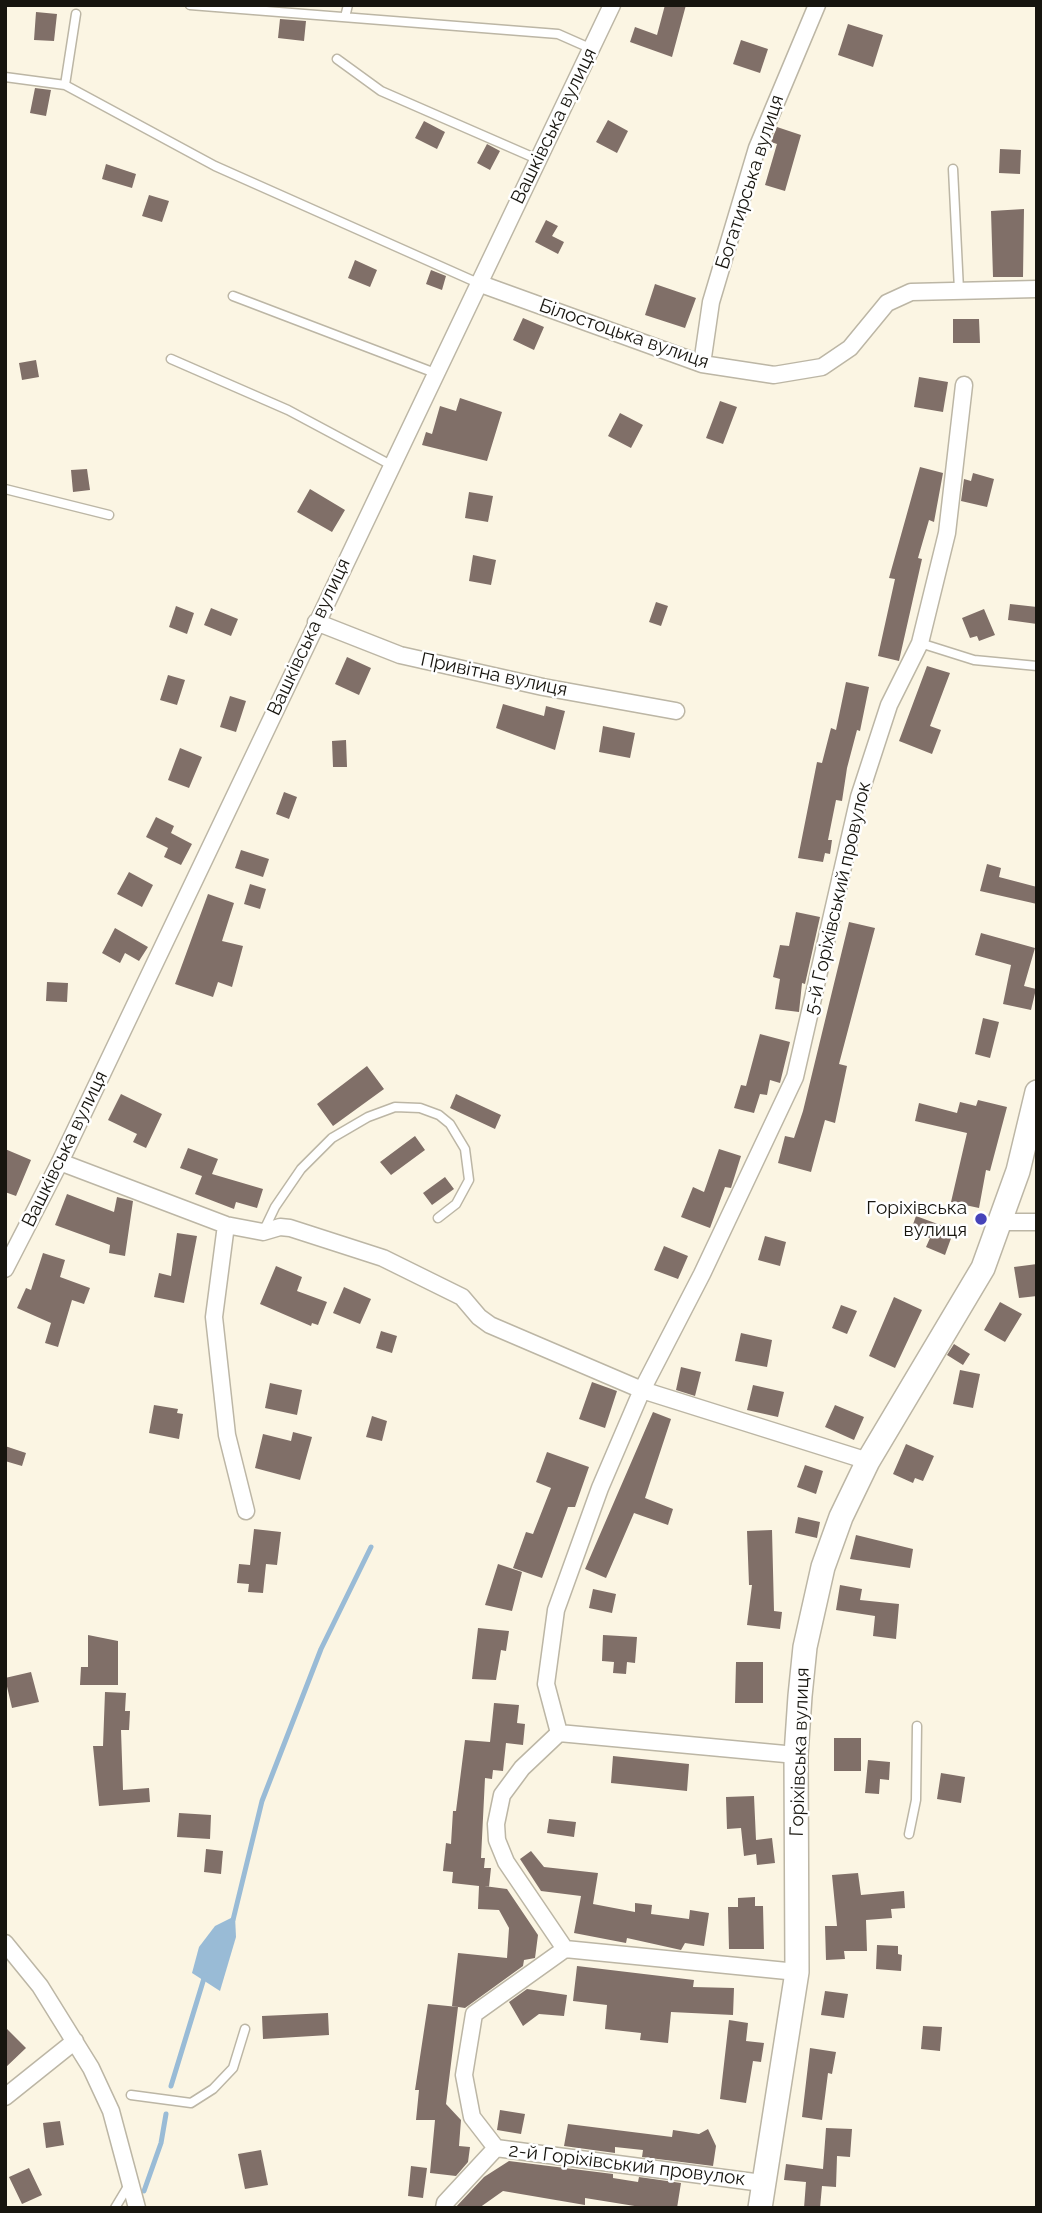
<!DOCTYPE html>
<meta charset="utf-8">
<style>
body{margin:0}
#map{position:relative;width:1042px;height:2213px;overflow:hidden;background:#fbf5e3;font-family:Raleway,sans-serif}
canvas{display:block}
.frame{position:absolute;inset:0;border:7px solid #17150f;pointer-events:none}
</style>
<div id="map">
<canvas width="1042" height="2213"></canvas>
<div class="frame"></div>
</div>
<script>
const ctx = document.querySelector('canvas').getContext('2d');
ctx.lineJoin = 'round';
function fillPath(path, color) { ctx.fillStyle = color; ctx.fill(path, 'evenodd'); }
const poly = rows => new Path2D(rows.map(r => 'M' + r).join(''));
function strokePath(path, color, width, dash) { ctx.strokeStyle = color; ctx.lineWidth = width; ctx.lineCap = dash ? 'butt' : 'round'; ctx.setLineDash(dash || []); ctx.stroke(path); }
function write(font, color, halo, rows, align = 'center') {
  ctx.font = font + ' Raleway,sans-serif'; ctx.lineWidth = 5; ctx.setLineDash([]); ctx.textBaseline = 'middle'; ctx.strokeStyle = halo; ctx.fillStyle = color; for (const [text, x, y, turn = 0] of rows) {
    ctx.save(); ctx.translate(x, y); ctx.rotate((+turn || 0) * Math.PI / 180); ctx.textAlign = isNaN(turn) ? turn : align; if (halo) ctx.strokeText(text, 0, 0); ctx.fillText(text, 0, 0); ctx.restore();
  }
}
fillPath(poly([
 [235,1916,236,1937,220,1991,192,1973,199,1947,215,1926]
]), '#99bbd6');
strokePath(poly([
 [233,1920,262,1801,321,1649,371,1547],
 [171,2086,205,1975],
 [144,2191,161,2143,166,2114]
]), '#99bbd6', 5);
fillPath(poly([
 [665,5,686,5,672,57,630,42,635,27,657,35],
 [36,12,57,14,54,41,34,40],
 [280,19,306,21,304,41,278,38],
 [848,24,883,35,873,67,838,55],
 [741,40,768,49,760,73,733,64],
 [35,88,51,90,46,116,30,113],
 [608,120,628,131,617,153,596,142],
 [424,121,445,132,437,149,415,138],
 [777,127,801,135,785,191,765,185,777,144,771,142],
 [487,144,500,151,490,170,477,163],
 [1000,149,1021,150,1020,174,999,173],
 [106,164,136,174,132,188,102,179],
 [149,195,169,201,162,222,142,216],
 [1024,209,1023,277,993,277,991,211],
 [546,220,558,226,552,236,564,242,558,254,535,242],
 [355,260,377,270,370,287,348,278],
 [431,270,446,276,442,290,426,284],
 [655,284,696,298,685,328,645,315],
 [523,318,544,327,534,350,513,340],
 [953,319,979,319,980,343,953,343],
 [36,360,39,377,22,380,19,363],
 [919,377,948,382,943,412,914,407],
 [460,398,502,412,487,461,422,445,426,432,432,434,440,406,456,411],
 [720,401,737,407,723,444,706,438],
 [620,413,643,425,631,448,608,436],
 [920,467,943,473,934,522,929,520,918,558,922,559,899,661,878,656,895,579,889,578],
 [87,469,90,490,73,492,71,470],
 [973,473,994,479,987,507,961,501,964,479,971,481],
 [310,489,345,510,332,532,297,512],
 [469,492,493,496,488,522,465,518],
 [473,555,496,560,491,585,469,581],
 [656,602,668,606,661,626,649,622],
 [1010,604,1037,607,1037,624,1008,620],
 [176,606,194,613,187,634,169,627],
 [211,608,238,619,231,636,204,625],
 [984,609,995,635,979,641,977,636,970,638,962,618],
 [347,657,371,668,359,695,335,684],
 [927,666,950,673,930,726,941,730,932,754,899,741],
 [168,675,185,680,177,705,160,700],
 [846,682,869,687,860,731,857,730,847,768,842,801,836,800,828,840,832,840,830,854,825,853,823,862,798,858,817,762,822,763,831,728,836,730],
 [230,696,246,701,236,732,220,727],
 [503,704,544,716,546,706,565,711,555,750,496,728],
 [603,726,635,733,630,758,599,752],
 [346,740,347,767,333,767,332,741],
 [180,748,202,757,189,788,168,780],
 [284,792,297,797,289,819,276,814],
 [156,817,174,826,171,833,192,844,181,865,164,857,168,848,146,837],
 [241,850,269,859,263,877,235,868],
 [987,864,1001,868,999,877,1037,887,1037,904,980,891],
 [129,872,153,885,142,907,117,894],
 [250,884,266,889,260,909,244,904],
 [208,894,234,903,222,941,243,946,232,987,218,982,213,997,175,984],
 [796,912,820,917,805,984,802,983,799,1012,775,1009,780,979,773,977,780,945,789,946],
 [849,922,875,928,839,1064,847,1066,835,1123,825,1120,811,1172,778,1163,785,1136,794,1138,803,1111],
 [115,928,148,947,139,961,125,953,120,963,102,953],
 [981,933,1035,948,1024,986,1036,989,1031,1010,1003,1004,1011,965,975,955],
 [47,982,68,983,67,1002,46,1001],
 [983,1018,999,1022,990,1058,975,1054],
 [760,1034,790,1042,780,1083,770,1080,767,1095,760,1094,754,1113,734,1108,741,1085,746,1086],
 [367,1066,384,1089,333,1126,317,1104],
 [121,1094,162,1114,146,1148,133,1142,137,1134,108,1120],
 [456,1094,501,1115,495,1129,450,1108],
 [978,1100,1007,1107,990,1171,986,1170,979,1208,951,1202,967,1133,915,1121,919,1103,957,1113,960,1102,976,1106],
 [415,1136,425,1150,391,1175,380,1162],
 [188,1148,218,1159,212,1174,263,1189,257,1208,236,1202,234,1209,195,1194,202,1176,180,1168],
 [5,1149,31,1160,16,1196,5,1192],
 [719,1149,741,1156,731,1188,725,1187,710,1228,681,1217,693,1187,704,1192],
 [445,1177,454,1189,432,1205,423,1193],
 [67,1194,114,1212,117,1197,133,1201,125,1256,109,1253,110,1245,55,1225],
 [916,1216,954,1230,945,1255,926,1247,930,1238,911,1230],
 [177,1233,197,1236,184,1303,154,1297,159,1273,171,1276],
 [765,1236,786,1242,780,1266,758,1260],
 [664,1246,688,1256,678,1279,654,1270],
 [43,1253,65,1260,60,1277,90,1288,84,1304,72,1300,58,1347,45,1343,51,1323,17,1308,26,1288,31,1290],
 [1037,1264,1037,1296,1019,1298,1014,1267],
 [276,1266,302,1277,297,1291,327,1302,318,1325,312,1323,311,1326,260,1304],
 [344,1287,371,1299,360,1324,333,1313],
 [894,1297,922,1310,895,1368,869,1356],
 [1000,1302,1022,1314,1005,1342,984,1330],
 [841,1305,857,1311,847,1334,832,1328],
 [381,1331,397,1336,392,1353,376,1348],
 [741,1333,772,1340,767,1367,735,1361],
 [954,1344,970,1354,963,1365,947,1355],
 [681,1367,701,1372,695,1396,676,1390],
 [960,1370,980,1374,973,1408,953,1404],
 [592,1382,617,1391,605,1428,579,1419],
 [270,1383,302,1390,297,1415,265,1408],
 [753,1385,784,1392,778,1417,747,1410],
 [154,1405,178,1409,177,1413,183,1414,179,1439,149,1433],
 [835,1405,864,1417,854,1440,825,1427],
 [653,1412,671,1419,645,1498,673,1509,668,1525,634,1513,606,1578,585,1569],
 [372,1416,387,1421,382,1441,366,1437],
 [293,1432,312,1437,300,1480,255,1468,263,1434,291,1441],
 [906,1444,934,1456,923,1481,915,1478,913,1483,893,1474],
 [5,1446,26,1453,22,1466,5,1461],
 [547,1452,589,1467,575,1507,568,1507,542,1578,513,1568,526,1532,533,1534,551,1488,536,1482],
 [805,1465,823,1471,816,1494,797,1487],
 [798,1517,820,1522,817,1538,795,1533],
 [254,1529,281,1532,277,1565,266,1564,263,1593,248,1592,249,1584,237,1583,239,1564,250,1565],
 [772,1530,774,1611,782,1612,780,1629,747,1625,752,1585,749,1585,747,1531],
 [856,1535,913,1549,910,1568,850,1559],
 [498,1564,522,1572,512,1611,485,1605],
 [840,1585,862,1589,860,1600,899,1604,896,1639,873,1636,875,1616,836,1610],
 [593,1589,616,1594,612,1613,589,1608],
 [478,1628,509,1631,506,1651,501,1650,496,1680,472,1679],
 [88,1635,118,1641,118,1685,80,1685,81,1667,88,1667],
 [603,1635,637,1637,635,1663,627,1662,626,1674,613,1673,614,1662,602,1661],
 [736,1662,763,1662,763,1703,735,1703],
 [31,1672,39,1702,12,1708,5,1678],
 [105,1692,126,1693,125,1711,130,1711,129,1730,121,1730,123,1790,149,1788,150,1802,99,1806,93,1746,103,1746],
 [494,1703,519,1705,517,1723,525,1724,523,1745,506,1743,503,1771,493,1770,492,1779,485,1778,481,1858,485,1858,484,1868,491,1868,489,1887,484,1886,507,1889,538,1935,535,1958,524,1960,523,1966,465,2008,452,2006,458,1953,507,1958,509,1928,499,1910,478,1909,479,1886,452,1883,453,1872,443,1871,446,1843,451,1844,453,1811,456,1811,465,1740,490,1742],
 [834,1738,861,1738,861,1771,834,1771],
 [613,1756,689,1764,687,1791,611,1783],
 [868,1760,890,1762,889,1780,880,1779,879,1794,865,1793],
 [941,1773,965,1777,961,1803,937,1799],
 [754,1796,756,1840,772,1838,775,1863,757,1865,756,1854,744,1856,741,1828,727,1829,726,1797],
 [179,1813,211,1815,210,1839,177,1837],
 [549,1819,576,1822,574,1837,547,1833],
 [206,1849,223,1851,221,1874,204,1872],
 [531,1851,544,1867,598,1873,593,1904,635,1912,635,1903,652,1905,651,1914,689,1919,690,1910,709,1913,704,1946,685,1943,681,1950,627,1938,626,1943,574,1933,581,1896,541,1891,520,1859],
 [858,1873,861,1895,904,1891,905,1908,891,1909,892,1918,866,1920,867,1951,844,1951,845,1959,826,1960,825,1926,837,1926,832,1875],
 [755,1897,755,1906,763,1906,764,1949,729,1949,728,1907,738,1907,738,1898],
 [877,1945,898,1946,898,1954,902,1955,901,1971,876,1969],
 [577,1966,694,1980,693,1987,734,1988,733,2015,671,2012,668,2043,640,2040,641,2033,605,2029,607,2005,573,2001],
 [527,1989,567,1995,564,2016,539,2014,523,2026,509,2002],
 [825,1991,848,1994,844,2018,821,2015],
 [428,2004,458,2007,446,2104,461,2120,459,2146,470,2147,468,2162,456,2176,430,2173,435,2120,416,2120,419,2090,415,2090],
 [328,2013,329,2035,263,2039,262,2016],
 [729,2020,748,2023,746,2041,764,2043,761,2062,753,2061,746,2103,720,2099],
 [923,2026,942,2027,940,2051,921,2049],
 [5,2027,26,2048,5,2068],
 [810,2048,836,2052,832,2074,828,2073,822,2120,802,2117],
 [500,2110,525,2114,521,2134,497,2130],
 [60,2121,64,2145,46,2148,43,2123],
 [568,2124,672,2137,673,2130,699,2134,708,2129,716,2146,713,2166,642,2157,643,2150,615,2147,615,2153,564,2146],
 [826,2128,852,2129,850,2157,837,2156,836,2187,822,2186,820,2208,804,2208,806,2182,784,2180,786,2164,823,2169],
 [261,2150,268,2185,245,2189,238,2154],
 [509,2161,613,2174,613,2178,638,2182,639,2177,681,2183,677,2208,647,2208,585,2198,585,2205,503,2191,479,2208,455,2208,484,2177],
 [411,2166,427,2168,423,2198,408,2196],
 [29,2168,42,2195,22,2204,9,2177]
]), '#806f68');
const lane = poly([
 [190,5,558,34,592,49],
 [345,17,348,5],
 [337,59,381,91,537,159],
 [5,77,65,85,215,166,478,283],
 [65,85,76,14],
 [953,169,959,290],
 [233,296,435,373],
 [171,359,288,410,391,465],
 [5,489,109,515],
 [920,643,974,660,1037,666],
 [264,1230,275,1207,301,1169,332,1138,368,1117,395,1107,420,1108,439,1115,450,1124,465,1149,469,1180,456,1204,438,1218],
 [909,1834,916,1800,917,1726],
 [131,2095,191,2103,213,2089,233,2068,245,2029],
 [115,2208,130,2183]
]);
const street = poly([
 [478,283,702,364,774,375,822,367,850,348,887,303,911,292,1037,289],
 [702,364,711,302,757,148,817,5],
 [316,622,400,655,543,687,676,711],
 [60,1162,226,1225,263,1232,280,1227,290,1228,383,1258,462,1297,479,1317,490,1325,642,1390,868,1461],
 [1002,1222,1037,1222],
 [226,1225,214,1317,227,1435,246,1511],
 [5,1269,60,1162,612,5],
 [559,1733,522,1768,502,1795,496,1824,497,1840,506,1862,565,1949,797,1972],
 [796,1755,559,1733,546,1684,556,1610,600,1488,642,1390,702,1274,795,1077,859,797,889,705,920,643,947,533,964,385],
 [5,1943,40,1986,91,2068,111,2111,137,2208],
 [565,1949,474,2014,464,2075,472,2117,496,2148,762,2183],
 [5,2097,75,2041],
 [444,2208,445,2203,496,2148]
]);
const secondary = poly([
 [760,2208,797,1972,796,1755,800,1696,805,1647,823,1567,841,1517,868,1461,983,1268,1018,1171,1037,1092]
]);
strokePath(lane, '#bcb6a5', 11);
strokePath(street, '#bcb6a5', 19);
strokePath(secondary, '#bcb6a5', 26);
strokePath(lane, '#fff', 8);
strokePath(street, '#fff', 16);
strokePath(secondary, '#fff', 23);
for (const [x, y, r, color] of [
 [981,1219,7,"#4643b9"]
]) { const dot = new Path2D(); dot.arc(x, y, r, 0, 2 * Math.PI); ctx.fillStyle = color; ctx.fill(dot); strokePath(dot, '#fff', 2.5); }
write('19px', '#17150f', '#fff', [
 ["Вашківська вулиця",554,126,-64],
 ["Богатирська вулиця",750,182,-72],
 ["Білостоцька вулиця",624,334,19],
 ["Вашківська вулиця",309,637,-65],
 ["Привітна вулиця",494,675,12],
 ["5-й Горіхівський провулок",838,898,-77],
 ["Вашківська вулиця",65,1149,-64],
 ["Горіхівська вулиця",800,1752,-88],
 ["2-й Горіхівський провулок",627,2165,7]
]);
write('19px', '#17150f', '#fff', [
 ["Горіхівська",967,1208],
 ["вулиця",967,1230]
], 'right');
</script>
